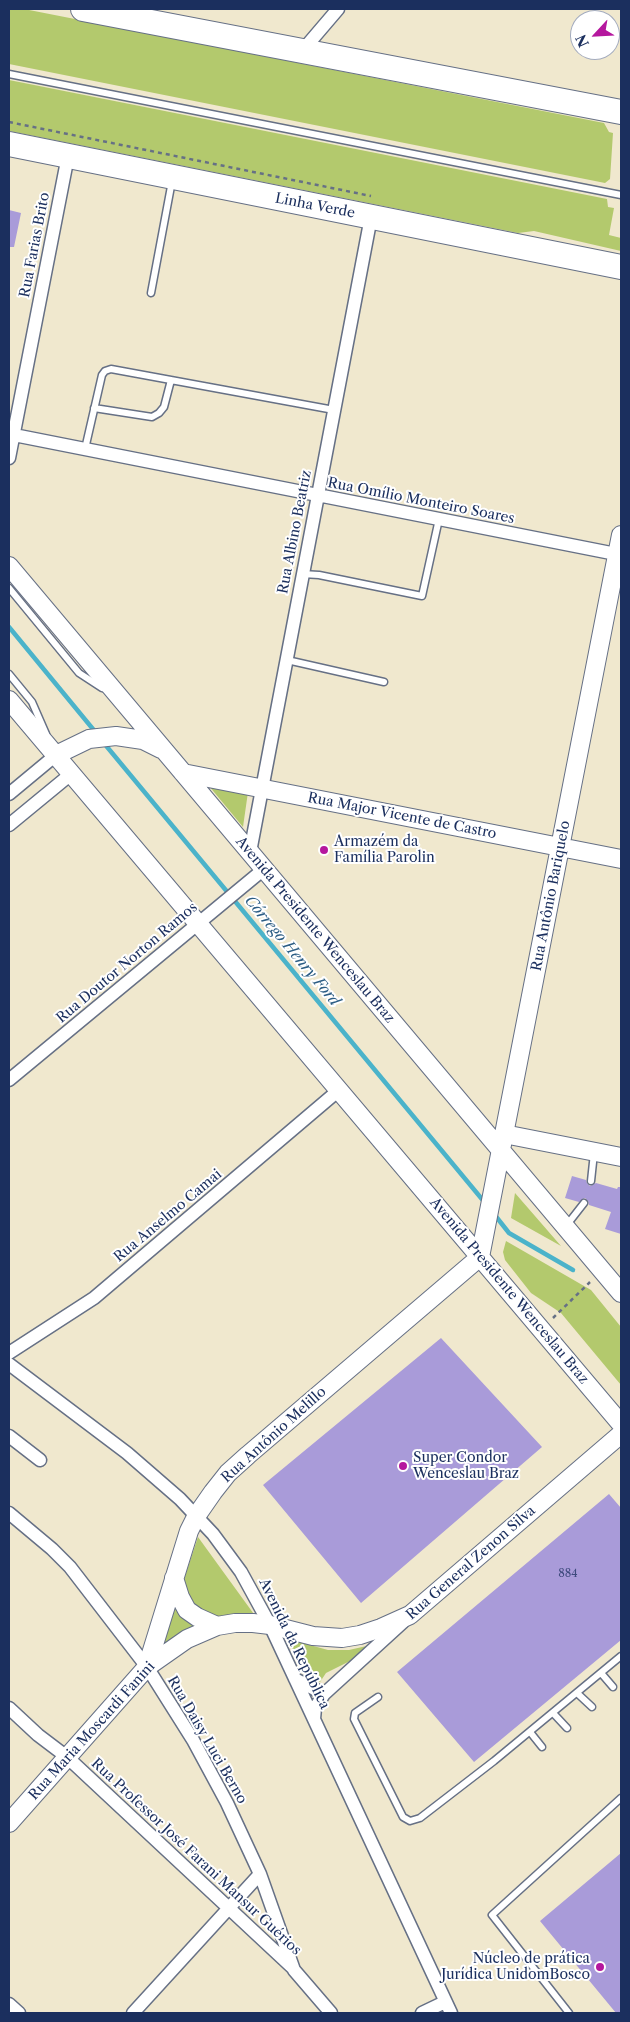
<!DOCTYPE html>
<meta charset="utf-8">
<style>
body{margin:0}
#map{position:relative;width:630px;height:2022px;overflow:hidden;background:#f0e8ce;font-family:"Libre Caslon Text",serif}
canvas{display:block}
.frame{position:absolute;inset:0;border:10px solid #1b2f5e;pointer-events:none}
.north{position:absolute;left:570px;top:10px;width:50px;height:50px;box-sizing:border-box;background:#fff;border:1px solid #a4acbf;border-radius:50%;rotate:245deg;font-size:14px;font-weight:700;line-height:20px;text-align:center;color:#1b2f5e}
.north::after{content:'';display:block;margin:auto;width:18px;height:22px;background:#b5179e;clip-path:polygon(50% 0,100% 100%,50% 72%,0 100%)}
</style>
<div id="map">
<canvas width="630" height="2022"></canvas>
<div class="frame"></div>
<div class="north">N</div>
</div>
<script>
const ctx = document.querySelector('canvas').getContext('2d');
ctx.lineJoin = 'round';
function fillPath(path, color) { ctx.fillStyle = color; ctx.fill(path, 'evenodd'); }
const poly = rows => new Path2D(rows.map(r => 'M' + r).join(''));
function strokePath(path, color, width, dash) { ctx.strokeStyle = color; ctx.lineWidth = width; ctx.lineCap = dash ? 'butt' : 'round'; ctx.setLineDash(dash || []); ctx.stroke(path); }
function write(font, color, halo, rows, align = 'center') {
  ctx.font = font + ' "Libre Caslon Text",serif'; ctx.lineWidth = 4; ctx.setLineDash([]); ctx.textBaseline = 'middle'; ctx.strokeStyle = halo; ctx.fillStyle = color; for (const [text, x, y, turn = 0] of rows) {
    ctx.save(); ctx.translate(x, y); ctx.rotate((+turn || 0) * Math.PI / 180); ctx.textAlign = isNaN(turn) ? turn : align; if (halo) ctx.strokeText(text, 0, 0); ctx.fillText(text, 0, 0); ctx.restore();
  }
}
fillPath(poly([
 [9,9,24,9,604,123,609,132,613,133,610,179,605,183,9,64],
 [9,80,607,199,608,207,614,208,609,235,621,238,621,251,534,231,518,233,9,131],
 [209,786,248,792,243,827],
 [515,1193,561,1246,511,1218],
 [506,1241,591,1290,621,1327,621,1385,561,1313,531,1293,505,1260,503,1252],
 [198,1537,256,1617,210,1616,200,1610,190,1602,184,1590,184,1579],
 [172,1605,182,1616,198,1626,158,1649],
 [288,1639,328,1650,349,1650,371,1645,356,1658,326,1673,320,1682,309,1678,304,1673]
]), '#b3c96d');
strokePath(poly([
 [9,627,97,734],
 [103,742,486,1204],
 [494,1214,509,1233,573,1270]
]), '#4bb3ca', 4.5);
fillPath(poly([
 [9,210,21,213,14,247,9,247],
 [572,1176,586,1180,587,1183,590,1186,596,1183,617,1189,618,1187,621,1187,621,1234,605,1229,611,1212,589,1205,588,1201,585,1198,579,1202,565,1198],
 [441,1338,542,1447,361,1603,263,1485],
 [609,1494,621,1508,621,1640,474,1762,397,1672],
 [621,1853,621,2013,616,2013,540,1921]
]), '#a99bd9');
const lane = poly([
 [9,74,621,195],
 [151,293,172,181],
 [94,408,152,417,159,413,164,407,171,380],
 [85,449,102,375,105,371,111,369,334,410],
 [302,574,319,575,422,596,439,519],
 [9,588,79,673,102,688],
 [287,660,384,682],
 [9,674,32,702,46,734],
 [591,1181,594,1153],
 [566,1226,584,1203],
 [601,1673,613,1687],
 [577,1693,592,1707],
 [378,1697,355,1713,354,1719,403,1817,410,1821,420,1818,494,1761,621,1656],
 [553,1713,567,1728],
 [530,1732,542,1747],
 [569,2013,492,1915,621,1798]
]);
const street = poly([
 [303,50,338,9],
 [9,434,621,555],
 [9,458,68,156],
 [9,794,56,755],
 [9,825,71,774],
 [250,852,371,217],
 [9,1080,264,869],
 [9,1353,94,1298,339,1090],
 [9,1364,127,1453,180,1499,213,1534,241,1572,270,1625,451,2013],
 [9,1436,40,1460],
 [9,1513,52,1549,70,1567,147,1667,193,1740,227,1803,260,1874,294,1970,331,2013],
 [295,1679,324,1694],
 [9,1708,38,1735,67,1757,293,1968],
 [314,1719,315,1708,324,1694,403,1622],
 [9,2004,19,2013],
 [133,2013,260,1874],
 [422,2013,445,2002]
]);
const secondary = poly([
 [9,566,621,1293],
 [9,700,621,1424],
 [56,755,89,739,116,736,143,740,161,749],
 [183,773,621,859],
 [504,1134,621,1157],
 [174,1578,180,1597,187,1610,197,1617,217,1626],
 [147,1667,189,1531,197,1515,213,1492,228,1473,248,1455,480,1257,621,535],
 [9,1823,147,1667,187,1639,217,1626,235,1623,253,1623,270,1625,313,1636,342,1638,360,1635,381,1628,410,1615,621,1434]
]);
const highway = poly([
 [83,9,621,112],
 [9,144,621,267]
]);
strokePath(lane, '#667085', 9);
strokePath(street, '#667085', 15);
strokePath(secondary, '#667085', 20);
strokePath(highway, '#667085', 26);
strokePath(poly([
 [9,122,371,196],
 [553,1318,590,1282]
]), '#667085', 2.5, [4, 4]);
strokePath(lane, '#fff', 6);
strokePath(street, '#fff', 12);
strokePath(secondary, '#fff', 18);
strokePath(highway, '#fff', 24);
for (const [x, y, r, color] of [
 [324,850,5,"#b5179e"],
 [403,1466,5,"#b5179e"],
 [600,1967,5,"#b5179e"]
]) { const dot = new Path2D(); dot.arc(x, y, r, 0, 2 * Math.PI); ctx.fillStyle = color; ctx.fill(dot); strokePath(dot, '#fff', 2); }
write('11px', '#3e4a7d', null, [
 ["884",568,1574]
]);
write('14px', '#1b2f5e', '#fff', [
 ["Linha Verde",315,206,11],
 ["Rua Farias Brito",35,245,-79],
 ["Rua Omílio Monteiro Soares",421,501,11],
 ["Rua Albino Beatriz",295,532,-79],
 ["Rua Major Vicente de Castro",402,816,11],
 ["Rua Antônio Bariquelo",551,896,-79],
 ["Avenida Presidente Wenceslau Braz",315,930,50],
 ["Rua Doutor Norton Ramos",127,963,-40],
 ["Rua Anselmo Camai",168,1216,-40],
 ["Avenida Presidente Wenceslau Braz",509,1291,50],
 ["Rua Antônio Melillo",274,1435,-42],
 ["Rua General Zenon Silva",471,1563,-41],
 ["Avenida da República",294,1644,64],
 ["Rua Maria Moscardi Fanini",92,1731,-48],
 ["Rua Daisy Luci Berno",207,1740,60],
 ["Rua Professor José Farani Mansur Guérios",196,1857,43]
]);
write('14px', '#1b2f5e', '#fff', [
 ["Armazém da",334,842],
 ["Família Parolin",334,858],
 ["Super Condor",413,1458],
 ["Wenceslau Braz",413,1474],
 ["Núcleo de prática",590,1959,"right"],
 ["Jurídica UnidomBosco",590,1975,"right"]
], 'left');
write('italic 15px', '#2c5d84', '#fff', [
 ["Córrego Henry Ford",292,951,50]
]);
</script>
